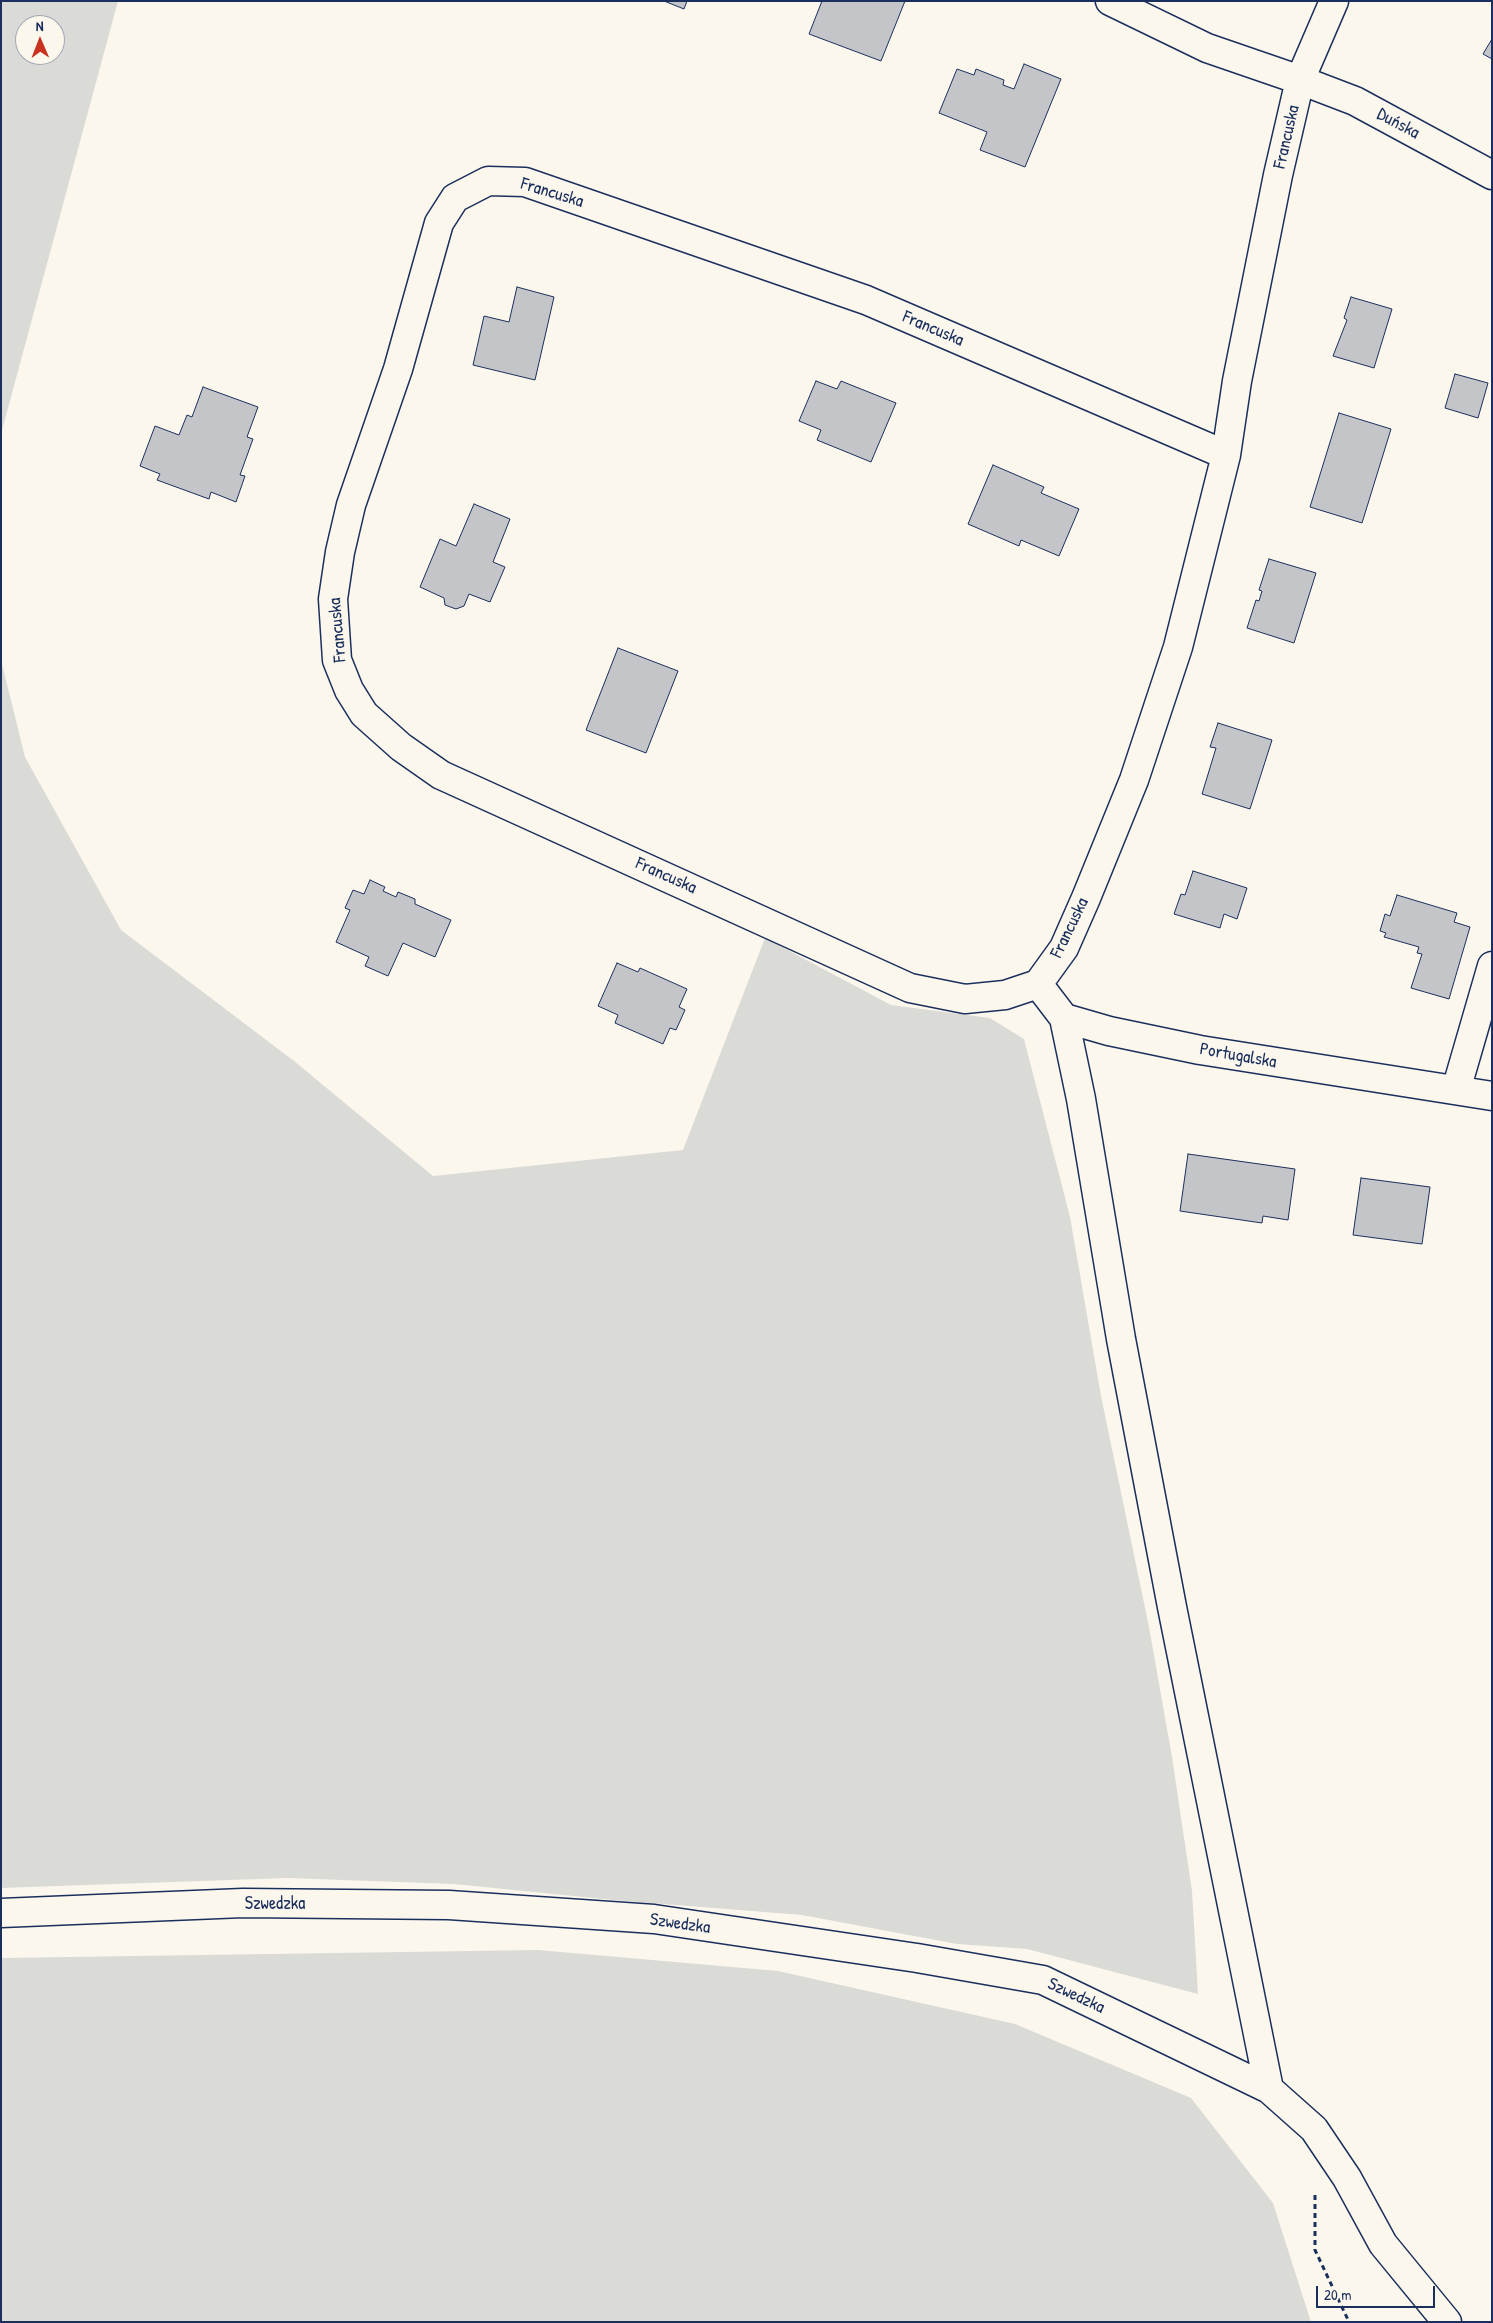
<!DOCTYPE html>
<meta charset="utf-8">
<style>
body{margin:0}
#map{position:relative;width:1493px;height:2323px;overflow:hidden;background:#fbf7ec;font-family:"Patrick Hand",sans-serif}
canvas{display:block}
.frame{position:absolute;inset:0;border:2px solid #1b2f5e;pointer-events:none}
.north{position:absolute;left:15px;top:15px;width:50px;height:50px;box-sizing:border-box;background:#fbf7ec;border:1px solid #a1a7b3;border-radius:50%;rotate:359deg;font-size:14px;font-weight:700;line-height:20px;text-align:center;color:#1b2f5e}
.north::after{content:'';display:block;margin:auto;width:18px;height:22px;background:#c8321e;clip-path:polygon(50% 0,100% 100%,50% 72%,0 100%)}
.scale{position:absolute;left:1316px;top:2286px;width:119px;height:22px;box-sizing:border-box;border:2px solid #1b2f5e;border-top:0;padding-left:6px;font-size:15px;line-height:18px;white-space:nowrap;color:#1b2f5e;-webkit-text-stroke:4px #fbf7ec;paint-order:stroke}
</style>
<div id="map">
<canvas width="1493" height="2323"></canvas>
<div class="frame"></div>
<div class="north">N</div>
<div class="scale">20 m</div>
</div>
<script>
const ctx = document.querySelector('canvas').getContext('2d');
ctx.lineJoin = 'round';
function fillPath(path, color) { ctx.fillStyle = color; ctx.fill(path, 'evenodd'); }
const poly = rows => new Path2D(rows.map(r => 'M' + r).join(''));
function strokePath(path, color, width, dash) { ctx.strokeStyle = color; ctx.lineWidth = width; ctx.lineCap = dash ? 'butt' : 'round'; ctx.setLineDash(dash || []); ctx.stroke(path); }
function write(font, color, halo, rows, align = 'center') {
  ctx.font = font + ' "Patrick Hand",sans-serif'; ctx.lineWidth = 4; ctx.setLineDash([]); ctx.textBaseline = 'middle'; ctx.strokeStyle = halo; ctx.fillStyle = color; for (const [text, x, y, turn = 0] of rows) {
    ctx.save(); ctx.translate(x, y); ctx.rotate((+turn || 0) * Math.PI / 180); ctx.textAlign = isNaN(turn) ? turn : align; if (halo) ctx.strokeText(text, 0, 0); ctx.fillText(text, 0, 0); ctx.restore();
  }
}
fillPath(poly([
 [1,1,118,1,1,434],
 [25,25,55,25,55,55,25,55],
 [1,660,25,757,121,930,294,1061,433,1176,683,1150,765,938,891,1005,990,1018,1024,1039,1070,1217,1101,1396,1149,1627,1172,1757,1192,1891,1198,1994,1027,1949,957,1944,802,1915,613,1900,454,1884,287,1878,1,1888],
 [538,1950,778,1971,1015,2024,1191,2098,1273,2203,1311,2322,1,2322,1,1958]
]), '#dadad7');
const building = poly([
 [664,1,687,1,684,9,664,1],
 [822,1,905,1,881,61,809,34,822,1],
 [1492,39,1492,59,1483,54,1492,39],
 [1024,64,1061,79,1025,167,980,150,987,132,939,113,957,69,974,75,976,69,1004,80,1003,85,1014,89,1024,64],
 [517,287,554,297,535,380,473,365,484,316,509,322,517,287],
 [1351,297,1392,309,1374,368,1333,356,1347,320,1344,318,1351,297],
 [1455,374,1488,383,1478,418,1445,408,1455,374],
 [816,381,837,389,841,381,896,403,871,462,817,440,821,430,799,421,816,381],
 [203,387,258,407,247,437,253,439,240,475,245,476,236,502,211,492,209,499,157,480,160,474,140,466,155,426,179,435,187,415,192,417,203,387],
 [1339,413,1391,429,1362,523,1310,507,1339,413],
 [993,465,1044,487,1041,493,1079,509,1059,556,1021,540,1019,546,968,524,993,465],
 [474,504,510,519,493,562,505,567,490,602,469,594,464,606,456,609,445,605,444,598,420,587,440,539,456,546,474,504],
 [1269,559,1316,573,1294,643,1247,628,1256,600,1259,601,1262,591,1259,590,1269,559],
 [618,648,678,671,646,753,586,730,618,648],
 [1218,723,1272,740,1250,809,1202,794,1216,748,1210,747,1218,723],
 [1193,871,1247,888,1237,919,1224,914,1220,928,1174,914,1181,894,1185,895,1193,871],
 [370,880,385,887,383,891,396,897,398,892,415,899,415,904,451,920,435,957,403,943,388,976,365,966,369,957,336,942,350,910,345,908,353,890,364,894,370,880],
 [1397,895,1457,913,1454,922,1470,927,1449,999,1411,988,1422,954,1417,953,1419,947,1384,937,1386,933,1380,931,1385,914,1390,916,1397,895],
 [617,963,638,972,640,968,687,989,679,1007,685,1010,676,1030,670,1028,663,1044,615,1023,618,1015,598,1006,617,963],
 [1188,1154,1295,1169,1288,1220,1263,1216,1262,1223,1180,1211,1188,1154],
 [1361,1178,1430,1187,1422,1244,1353,1235,1361,1178]
]);
fillPath(building, '#c3c5c9');
strokePath(building, '#1b2f5e', 1);
const minor = poly([
 [1110,1,1207,48,1300,80,1278,175,1237,381,1226,455,1178,647,1134,780,1086,898,1064,948,1038,984,1005,995,965,999,910,988,441,775,401,747,364,714,349,690,337,660,333,599,340,552,351,505,398,369,439,223,455,198,488,181,525,182,866,300,1226,455],
 [1334,1,1300,80,1355,101,1492,175],
 [1038,984,1064,1018,1109,1031,1200,1050,1492,1096],
 [1064,1018,1081,1099,1121,1339,1172,1607,1269,2089],
 [1456,1090,1492,966],
 [1,1913,243,1903,449,1905,654,1919,917,1958,1043,1980,1269,2089,1314,2129,1347,2178,1383,2244,1447,2322]
]);
strokePath(minor, '#1b2f5e', 31);
strokePath(poly([
 [1315,2195,1315,2250,1349,2322]
]), '#1b2f5e', 3, [5, 4]);
strokePath(minor, '#fbf7ec', 28);
write('18px', '#1b2f5e', '#fbf7ec', [
 ["Duńska",1398,124,28],
 ["Francuska",1287,137,-77],
 ["Francuska",552,193,17],
 ["Francuska",933,329,23],
 ["Francuska",338,630,-95],
 ["Francuska",666,876,24],
 ["Francuska",1070,928,-64],
 ["Portugalska",1238,1056,10],
 ["Szwedzka",275,1904],
 ["Szwedzka",680,1924,8],
 ["Szwedzka",1076,1996,25]
]);
</script>
